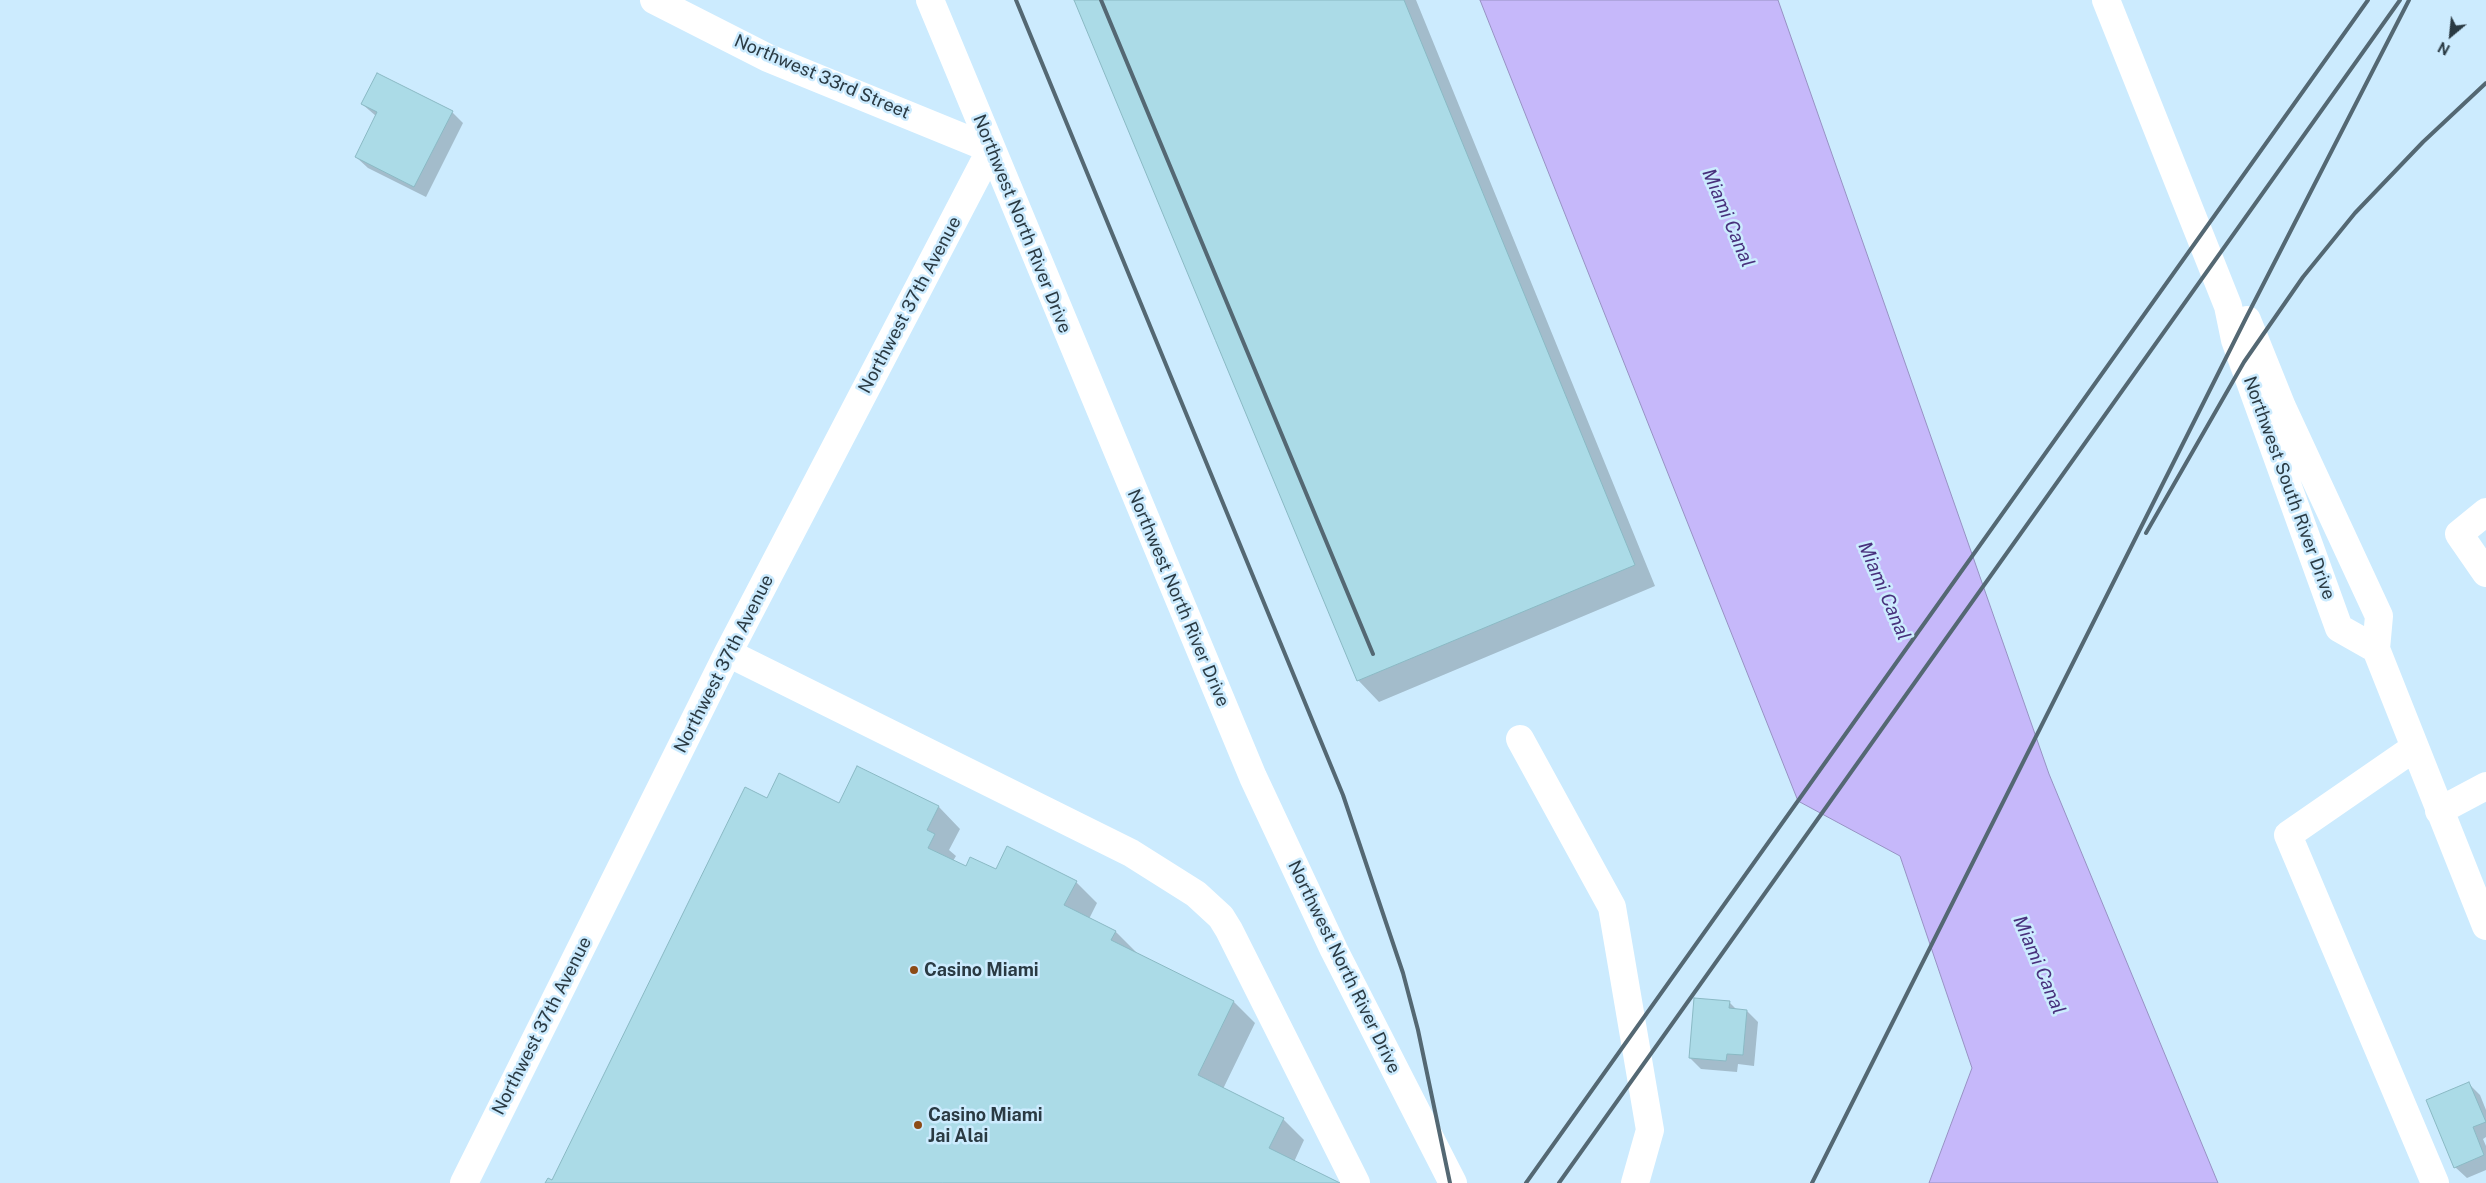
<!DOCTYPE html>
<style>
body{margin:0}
#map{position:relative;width:2486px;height:1183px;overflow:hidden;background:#ccebfe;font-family:"Public Sans",sans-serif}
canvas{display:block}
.north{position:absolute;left:2426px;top:10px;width:50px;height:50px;-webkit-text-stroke:4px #ccebfe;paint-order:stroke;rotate:208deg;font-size:14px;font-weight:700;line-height:20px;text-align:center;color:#2a3a43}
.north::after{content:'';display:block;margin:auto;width:18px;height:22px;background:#2a3a43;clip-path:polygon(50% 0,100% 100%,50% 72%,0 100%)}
</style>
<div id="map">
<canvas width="2486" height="1183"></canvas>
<div class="north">N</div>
</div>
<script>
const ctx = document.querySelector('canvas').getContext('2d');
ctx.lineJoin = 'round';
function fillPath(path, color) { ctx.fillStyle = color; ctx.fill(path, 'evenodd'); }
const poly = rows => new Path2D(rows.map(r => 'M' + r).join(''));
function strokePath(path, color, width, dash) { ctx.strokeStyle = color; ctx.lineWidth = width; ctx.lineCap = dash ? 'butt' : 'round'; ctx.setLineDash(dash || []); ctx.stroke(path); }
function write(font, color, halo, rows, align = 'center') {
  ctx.font = font + ' "Public Sans",sans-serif'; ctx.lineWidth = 5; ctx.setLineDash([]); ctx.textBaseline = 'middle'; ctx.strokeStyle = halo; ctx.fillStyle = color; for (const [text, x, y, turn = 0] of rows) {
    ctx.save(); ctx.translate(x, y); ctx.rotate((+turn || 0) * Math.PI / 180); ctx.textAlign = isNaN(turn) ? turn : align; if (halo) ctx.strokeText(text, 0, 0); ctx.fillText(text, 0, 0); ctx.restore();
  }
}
const water = poly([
 [1480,0,1778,0,2049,774,2218,1183,1929,1183,1972,1068,1900,856,1798,801,1480,0]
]);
fillPath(water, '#c6b8fa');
strokePath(water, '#9792c3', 1);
fillPath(poly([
 [1075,0,1416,0,1655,586,1379,702,1358,680],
 [362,104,452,112,463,123,426,197,368,168,356,157,376,116],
 [858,768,939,807,960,829,949,850,956,856,953,861,966,868,1076,882,1097,903,1089,919,1116,932,1137,953,1234,1002,1255,1023,1223,1089,1283,1119,1304,1140,1294,1162,1337,1183,547,1183,552,1182,768,800,840,805],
 [1729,1002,1737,1010,1747,1011,1758,1022,1754,1066,1738,1064,1737,1072,1701,1069,1690,1058],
 [2469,1084,2480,1095,2486,1110,2486,1137,2483,1139,2486,1146,2486,1170,2467,1178,2455,1167]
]), '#0003');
const building = poly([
 [1074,0,1404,0,1635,565,1357,681,1074,0],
 [377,73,453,111,414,187,355,157,377,112,361,104,377,73],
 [857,766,939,806,927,830,935,834,928,848,966,866,970,857,996,869,1007,846,1077,881,1064,905,1116,931,1111,940,1234,1001,1198,1075,1284,1118,1269,1148,1340,1183,545,1183,548,1178,552,1180,745,787,767,798,779,773,839,803,857,766],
 [1694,998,1730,1001,1729,1008,1747,1010,1743,1055,1727,1054,1726,1061,1689,1058,1694,998],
 [2469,1082,2486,1122,2473,1127,2484,1155,2454,1168,2426,1100,2469,1082]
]);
fillPath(building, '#abdbe7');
strokePath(building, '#8ab9c4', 1);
strokePath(poly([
 [2106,0,2228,306,2235,340,2339,628,2376,649],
 [2247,320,2282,407,2379,616,2376,649,2486,926],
 [2486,512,2459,534,2486,573],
 [728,653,1131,853,1196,894,1221,917,1229,930,1356,1183],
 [1520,739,1612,907,1650,1130,1635,1183],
 [2414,748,2288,835,2435,1183],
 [2439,811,2486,786],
 [464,1183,728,653,991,149,768,58,654,0]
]), '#fff', 28);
strokePath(poly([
 [930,0,1253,777,1334,950,1453,1183]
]), '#fff', 28);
strokePath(poly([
 [1016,0,1343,795,1403,973,1418,1030,1450,1183],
 [1101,0,1373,654],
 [2146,533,2244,362,2303,277,2355,213,2423,142,2486,83],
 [1526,1183,2368,0],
 [1559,1183,2400,0],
 [1812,1183,2246,318,2409,0]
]), '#546873', 4);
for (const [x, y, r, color] of [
 [914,970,5,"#8c4b17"],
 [918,1125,5,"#8c4b17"]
]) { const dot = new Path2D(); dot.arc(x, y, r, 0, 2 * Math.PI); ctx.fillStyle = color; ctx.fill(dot); strokePath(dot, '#ccebfe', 2); }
write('18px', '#2a3a43', '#ccebfe', [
 ["Northwest 33rd Street",822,77,23],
 ["Northwest North River Drive",1022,224,68],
 ["Northwest 37th Avenue",910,305,-62],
 ["Northwest South River Drive",2289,488,70],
 ["Northwest North River Drive",1178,598,67],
 ["Northwest 37th Avenue",724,664,-63],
 ["Northwest North River Drive",1344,967,64],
 ["Northwest 37th Avenue",542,1026,-63]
]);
write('bold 18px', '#2a3a43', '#ccebfe', [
 ["Casino Miami",924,970],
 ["Casino Miami",928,1115],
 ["Jai Alai",928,1136]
], 'left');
write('italic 19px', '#48307c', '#ccebfe', [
 ["Miami Canal",1728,218,67],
 ["Miami Canal",1884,591,67],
 ["Miami Canal",2039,965,67]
]);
</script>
